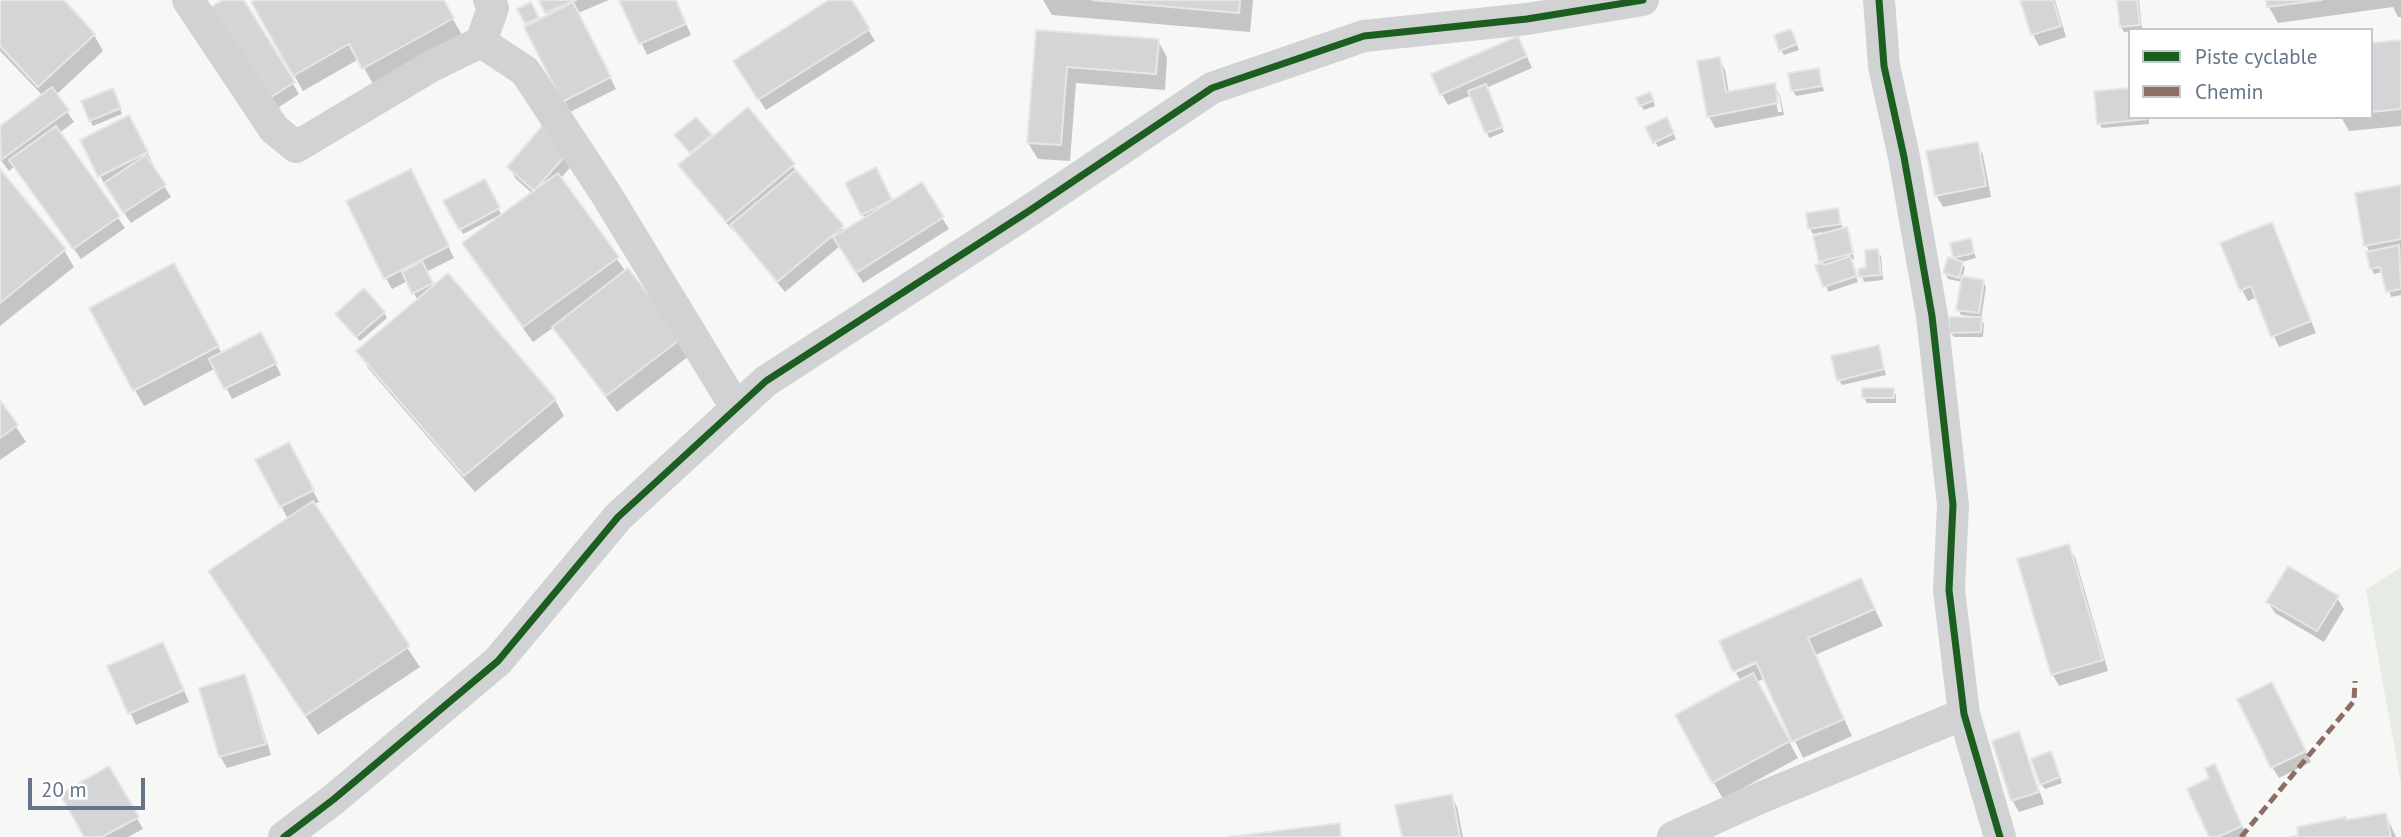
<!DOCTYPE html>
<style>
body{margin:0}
#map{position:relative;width:2401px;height:837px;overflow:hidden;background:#f7f7f6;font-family:"PT Sans",sans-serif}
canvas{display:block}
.legend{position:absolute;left:2128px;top:28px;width:245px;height:91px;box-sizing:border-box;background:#fff;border:2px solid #c1c8d0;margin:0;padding:9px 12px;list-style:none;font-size:21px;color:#657589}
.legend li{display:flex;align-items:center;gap:14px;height:35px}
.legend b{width:35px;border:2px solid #c1c8d0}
.scale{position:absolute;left:28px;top:778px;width:117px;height:32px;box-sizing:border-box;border:4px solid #657589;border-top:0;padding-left:9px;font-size:21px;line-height:24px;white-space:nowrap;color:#657589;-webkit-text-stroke:5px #fff;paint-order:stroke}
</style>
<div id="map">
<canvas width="2401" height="837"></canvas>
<ul class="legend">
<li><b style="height:9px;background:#1b5e20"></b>Piste cyclable</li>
<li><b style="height:9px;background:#8d6e63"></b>Chemin</li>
</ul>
<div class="scale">20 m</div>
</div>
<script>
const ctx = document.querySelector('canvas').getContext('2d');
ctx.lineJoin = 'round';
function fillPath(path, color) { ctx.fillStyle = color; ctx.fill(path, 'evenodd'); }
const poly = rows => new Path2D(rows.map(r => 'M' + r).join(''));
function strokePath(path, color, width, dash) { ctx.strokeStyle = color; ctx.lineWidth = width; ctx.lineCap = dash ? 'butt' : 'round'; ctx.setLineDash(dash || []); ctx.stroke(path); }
fillPath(poly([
 [2401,567,2401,783,2366,590]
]), '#e6ebe4');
fillPath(poly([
 [0,0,62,0,94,35,103,51,56,95,74,122,59,133,125,228,81,259,15,166,9,171,0,159,0,128,43,96,0,51],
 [226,0,242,0,299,94,273,111],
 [258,0,442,0,462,35,373,84,359,59,303,91,253,3],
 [541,0,609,0,578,13,616,89,570,112,519,9,534,9,539,21,549,16],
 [621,0,676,0,691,35,647,55],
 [833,0,850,0,875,41,766,110,742,73],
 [1043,0,1253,0,1250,32,1052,15],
 [2022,0,2055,0,2066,37,2039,46,2033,34],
 [2119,0,2139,0,2142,30,2124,32,2121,27],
 [2268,0,2401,0,2401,17,2398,17,2393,7,2278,23,2269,7],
 [1038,32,1158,41,1167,57,1165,90,1076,83,1070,161,1038,159,1028,143],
 [1794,36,1799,50,1784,55,1781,50],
 [2401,42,2401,126,2349,131,2341,117,2371,117,2371,44],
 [1524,50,1532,68,1486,88,1504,132,1489,138,1472,95,1448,105,1442,94],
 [1719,59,1725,70,1729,93,1774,85,1780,96,1784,115,1715,128,1709,116],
 [1775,95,1779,95,1782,112,1778,112],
 [1818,70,1824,91,1796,96,1793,91],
 [115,95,122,114,93,126,90,120],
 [1653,100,1655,106,1644,110,1641,105],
 [748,110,845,232,865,219,862,214,878,175,891,203,921,184,949,229,863,283,840,246,785,292,735,231,734,232,687,177,680,166,693,156,680,141,710,136,712,139],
 [2130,117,2149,117,2149,124,2102,128,2099,123],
 [1669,125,1676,139,1658,147,1648,128],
 [135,128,153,164,151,165,171,197,131,223,106,187,82,141],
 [543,129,575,162,560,179,626,272,690,355,617,412,564,343,554,327,533,342,473,260,464,244,499,218,498,216,463,234,445,202,484,181,502,216,533,194,516,179,509,167],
 [1977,144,1983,155,1991,197,1943,207,1936,195],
 [0,171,64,250,74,267,0,326],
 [417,183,454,258,426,272,434,288,555,400,564,416,475,492,368,368,359,352,418,301,408,281,392,289,386,278],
 [2401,187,2401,295,2391,297,2383,272,2374,274,2371,268,2370,253,2366,245],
 [1837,210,1843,230,1846,229,1850,235,1854,259,1850,260,1858,282,1828,292,1820,261,1822,232,1813,234,1810,229],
 [2271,224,2316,333,2279,347,2257,297,2248,301,2242,290],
 [1970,240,1976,258,1961,262,1965,268,1962,278,1983,282,1986,287,1981,319,1984,324,1983,337,1954,337,1950,332,1972,316,1961,315,1958,309,1962,282,1948,279,1945,273,1957,262,1955,257],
 [1877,251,1881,256,1883,280,1864,282,1860,270,1868,269],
 [183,281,222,354,267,346,281,375,232,399,216,368,144,406,135,390],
 [384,313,387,318,360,341,337,315],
 [1878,347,1886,375,1842,385,1839,380],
 [1893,390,1896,395,1896,403,1867,403,1864,398],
 [0,403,26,442,0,460],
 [294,456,319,502,313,505,420,667,318,735,222,592,288,519,257,461],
 [2068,546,2075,557,2108,671,2059,686,2053,675,2019,561],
 [1861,580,1883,626,1815,655,1852,736,1803,758,1765,678,1757,682,1798,758,1723,799,1677,716,1741,681,1736,673,1765,660],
 [2337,598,2344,609,2324,642,2275,613,2268,602],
 [169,656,189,702,136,725,110,667],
 [244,676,250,687,271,755,227,768,220,756],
 [2278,695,2311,762,2279,778,2272,767],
 [2018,734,2024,745,2044,804,2019,812,2012,800],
 [2054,759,2062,783,2045,789,2041,784],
 [109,768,143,829,128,837,86,837],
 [2221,777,2247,837,2211,837],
 [1451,795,1457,807,1463,837,1403,837],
 [2386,815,2396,837,2298,837,2347,822]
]), '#0003');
const building = poly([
 [0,0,64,0,95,34,38,87,0,46,0,0],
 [223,0,244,0,295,82,265,101,208,9,223,0],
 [255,0,444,0,454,18,362,69,349,44,293,76,251,2,255,0],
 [539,0,576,0,545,13,539,0],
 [619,0,676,0,686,24,639,44,619,0],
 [829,0,852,0,870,29,758,100,733,61,829,0],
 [1092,0,1240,0,1239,13,1092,0],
 [2020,0,2053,0,2061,26,2031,35,2020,0],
 [2117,0,2137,0,2140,25,2120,27,2117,0],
 [2266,0,2322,0,2267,7,2266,0],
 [531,2,539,18,525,24,517,9,531,2],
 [573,2,611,77,562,102,524,27,573,2],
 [1791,29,1797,44,1779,51,1774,35,1791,29],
 [1036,30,1159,39,1156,74,1067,67,1061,145,1027,143,1036,30],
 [1518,36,1527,56,1440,95,1431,74,1518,36],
 [2401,40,2401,109,2371,112,2371,43,2401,40],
 [1720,57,1726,92,1775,83,1778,103,1707,117,1697,61,1720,57],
 [1819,68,1822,86,1791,91,1788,73,1819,68],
 [1486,84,1503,127,1485,133,1468,91,1486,84],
 [52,87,69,110,1,160,0,126,52,87],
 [113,88,121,108,89,121,81,101,113,88],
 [2130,88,2130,117,2147,117,2147,119,2097,124,2094,91,2130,88],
 [1650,92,1654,100,1640,106,1636,98,1650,92],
 [748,107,795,164,726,222,678,165,748,107],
 [129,115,148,152,98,177,80,140,129,115],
 [696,117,712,135,690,153,674,135,696,117],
 [1667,117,1674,133,1653,143,1645,127,1667,117],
 [56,126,120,216,73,249,9,160,56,126],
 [542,126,570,150,534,191,507,167,542,126],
 [1978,142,1986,186,1935,196,1926,151,1978,142],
 [146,155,166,185,123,213,104,183,146,155],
 [876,167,892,200,861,215,845,183,876,167],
 [0,169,66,249,0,303,0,169],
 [411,169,449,246,384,279,346,201,411,169],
 [796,170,844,226,777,282,730,225,796,170],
 [558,173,619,257,523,327,462,243,558,173],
 [485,179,500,208,459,230,443,201,485,179],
 [922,182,944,217,856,273,833,237,922,182],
 [2401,185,2401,239,2364,246,2355,193,2401,185],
 [1838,208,1841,224,1808,229,1806,213,1838,208],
 [2272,222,2311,321,2271,337,2251,286,2240,291,2220,243,2272,222],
 [1847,227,1853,253,1819,262,1813,236,1847,227],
 [1971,238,1974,253,1953,258,1950,243,1971,238],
 [2399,245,2401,289,2386,292,2380,267,2370,269,2366,252,2399,245],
 [1878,249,1881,275,1859,277,1858,269,1866,267,1865,250,1878,249],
 [1850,256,1857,276,1823,287,1815,265,1823,263,1824,265,1850,256],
 [1948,257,1963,262,1959,278,1943,273,1948,257],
 [422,261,433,283,412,294,402,272,422,261],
 [174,263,219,346,133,391,89,308,174,263],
 [628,268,682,338,606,396,552,327,628,268],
 [448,273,556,399,464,476,356,351,448,273],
 [1962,276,1984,280,1979,313,1956,310,1962,276],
 [364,288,385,312,356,337,335,314,364,288],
 [1949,317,1982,317,1981,332,1949,333,1949,317],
 [261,332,277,363,224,389,209,359,261,332],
 [1879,345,1884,369,1837,381,1831,356,1879,345],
 [1862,388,1894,388,1894,398,1862,398,1862,388],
 [0,400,18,425,0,438,0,400],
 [289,442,314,490,280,507,255,460,289,442],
 [313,501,410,646,305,716,208,571,313,501],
 [2069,544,2103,660,2051,675,2017,559,2069,544],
 [2288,566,2339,596,2317,631,2266,602,2288,566],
 [1861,578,1875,609,1808,638,1844,719,1792,742,1756,662,1733,672,1719,641,1861,578],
 [163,642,184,690,128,714,107,666,163,642],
 [1753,673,1790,741,1712,783,1675,715,1753,673],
 [245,674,266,744,219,757,199,688,245,674],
 [2272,682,2306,751,2271,768,2237,699,2272,682],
 [2019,731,2039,792,2011,801,1992,741,2019,731],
 [2051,751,2060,777,2040,785,2031,759,2051,751],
 [2215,764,2242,826,2218,837,2209,837,2187,789,2209,778,2205,768,2215,764],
 [109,766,139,817,102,837,84,837,60,794,109,766],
 [1452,794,1460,837,1402,837,1395,805,1452,794],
 [2386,813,2391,837,2289,837,2298,835,2297,827,2346,817,2346,820,2386,813],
 [1340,823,1341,837,1228,837,1340,823]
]);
fillPath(building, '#d4d5d6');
strokePath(building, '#e6e6e6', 2);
strokePath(poly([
 [188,0,274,129,296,147,430,67,481,42,493,8,489,0],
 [1879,0,1884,66,1904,157,1932,316,1953,505,1949,590,1964,714,2000,837],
 [481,42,525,71,606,194,736,408],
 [284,837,334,799,498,661,618,517,766,381,1029,211,1212,88,1364,36,1527,19,1643,0],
 [1673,837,1760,798,1964,714]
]), '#d1d2d3', 32);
strokePath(poly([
 [2241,837,2354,701,2355,681]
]), '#8d6e63', 5, [10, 5]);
strokePath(poly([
 [1879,0,1884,66,1904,157,1932,316,1953,505,1949,590,1964,714,2000,837],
 [284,837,334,799,498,661,618,517,766,381,1029,211,1212,88,1364,36,1527,19,1643,0]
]), '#1b5e20', 7);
</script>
